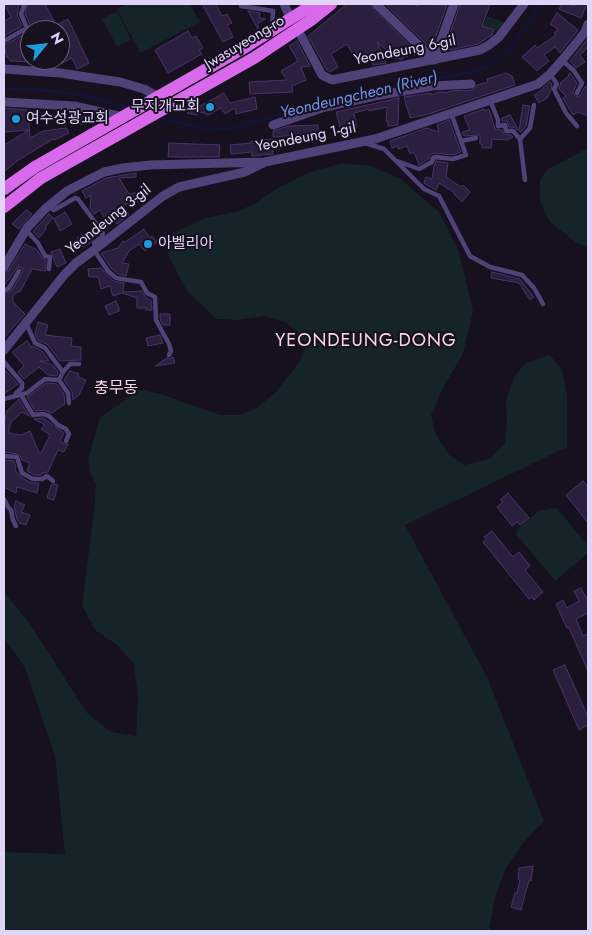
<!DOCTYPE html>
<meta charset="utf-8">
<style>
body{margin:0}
#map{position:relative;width:592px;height:935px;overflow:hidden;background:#16101f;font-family:Jost,sans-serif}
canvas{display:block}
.frame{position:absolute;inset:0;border:5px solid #e1d4f9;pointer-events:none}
.north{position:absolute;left:20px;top:20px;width:50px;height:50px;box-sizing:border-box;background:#16101f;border:1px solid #675e76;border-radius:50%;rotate:62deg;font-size:14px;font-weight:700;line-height:20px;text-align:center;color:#e1d4f9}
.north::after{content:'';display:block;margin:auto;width:18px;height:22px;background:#1e9bdb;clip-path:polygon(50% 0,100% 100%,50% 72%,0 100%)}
</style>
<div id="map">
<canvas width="592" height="935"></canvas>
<div class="frame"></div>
<div class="north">N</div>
</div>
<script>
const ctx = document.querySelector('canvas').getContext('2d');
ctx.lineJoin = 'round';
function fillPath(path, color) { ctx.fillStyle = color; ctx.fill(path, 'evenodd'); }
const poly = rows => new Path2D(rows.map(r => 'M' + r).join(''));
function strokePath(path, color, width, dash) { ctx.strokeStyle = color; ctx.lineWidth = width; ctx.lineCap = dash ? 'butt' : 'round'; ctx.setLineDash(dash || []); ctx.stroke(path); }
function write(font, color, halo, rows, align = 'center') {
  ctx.font = font + ' Jost,"Noto Sans KR",sans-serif'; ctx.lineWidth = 4; ctx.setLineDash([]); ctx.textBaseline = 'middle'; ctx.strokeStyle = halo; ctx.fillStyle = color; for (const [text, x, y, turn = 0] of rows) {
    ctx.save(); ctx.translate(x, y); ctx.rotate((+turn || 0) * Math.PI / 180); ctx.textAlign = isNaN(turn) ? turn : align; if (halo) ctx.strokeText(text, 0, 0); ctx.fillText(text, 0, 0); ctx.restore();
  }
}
fillPath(poly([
 [127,4,190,4,200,22,140,53,117,9],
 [117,11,131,40,117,47,102,19],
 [487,16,506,23,498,31,483,26],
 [588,148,588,248,577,243,552,224,545,214,540,199,540,180,548,169],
 [342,163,371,166,401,179,439,212,459,252,473,311,463,354,445,384,431,415,436,435,449,455,464,465,490,459,505,443,507,421,506,400,514,378,525,363,550,355,562,370,567,396,567,447,405,525,487,677,544,821,523,843,506,868,495,896,489,931,4,931,4,852,65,854,55,756,25,668,4,638,4,592,30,624,87,713,111,732,136,736,138,698,134,664,117,645,95,630,82,605,94,512,96,484,90,473,88,459,100,418,139,390,158,393,220,415,240,415,255,409,275,393,300,361,306,346,298,332,285,322,264,316,238,320,216,319,187,291,168,255,173,233,205,218,236,212,256,203,279,187,310,172],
 [557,508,588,546,588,553,555,581,516,534,519,527,539,511]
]), '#142428');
strokePath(poly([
 [4,89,43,90,87,96,130,108],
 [159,117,199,128,231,129,324,101,475,71,489,65,509,49,528,25,540,4]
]), '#101538', 2.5);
const building = poly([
 [4,4,19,4,17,15,22,26,4,36,4,21,11,17,4,4],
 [27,4,45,4,56,25,68,19,89,63,77,69,72,58,62,63,60,59,60,44,64,42,60,30,56,26,48,30,30,30,31,26,25,14,27,4],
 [202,4,216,4,222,16,227,14,232,23,227,25,233,37,223,42,202,4],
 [347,4,370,4,372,8,417,52,415,55,411,53,407,57,406,56,401,60,397,58,396,59,377,42,386,63,373,65,369,56,357,62,347,44,331,54,338,67,330,72,327,70,308,36,347,4],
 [385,4,413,4,418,6,418,4,447,5,433,44,428,46,385,4],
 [460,4,490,4,482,26,494,30,492,35,478,44,450,50,445,48,460,4],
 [562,4,569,4,574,6,575,4,587,4,581,18,559,9,562,4],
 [248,11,260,13,259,18,266,19,258,23,258,29,248,11],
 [557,13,578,30,560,53,555,47,544,55,549,61,537,71,522,57,535,45,537,48,556,35,554,33,558,29,550,24,557,13],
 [30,31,30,62,10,61,8,57,7,58,4,45,30,31],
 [188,31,192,38,196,36,203,48,199,50,202,54,168,73,155,50,188,31],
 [588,38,588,47,580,55,585,62,576,68,570,61,588,38],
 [297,41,310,66,301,67,306,80,292,86,293,92,250,94,249,82,287,80,281,71,298,61,289,46,297,41],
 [506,73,512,76,515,85,429,114,410,118,404,97,431,93,431,95,438,92,445,92,445,93,451,91,472,90,477,85,488,82,487,79,506,73],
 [570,73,577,83,573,93,575,96,580,96,584,88,588,85,588,116,578,112,573,115,563,98,566,96,559,89,561,82,569,76,568,75,570,73],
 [550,82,552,84,551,91,547,98,539,103,534,95,543,89,543,88,550,82],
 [224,93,230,103,255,97,257,109,236,114,235,108,225,114,221,108,208,115,201,112,196,115,187,113,224,93],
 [399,98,398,125,388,126,388,121,386,121,387,107,369,111,369,109,354,113,357,127,341,131,336,112,399,98],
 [523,105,530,106,526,126,521,132,519,131,523,105],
 [4,108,28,110,30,138,43,131,66,128,69,133,54,140,53,139,17,161,4,172,4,145,29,130,4,132,4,108],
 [484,109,485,111,489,109,495,129,502,130,504,134,511,135,513,137,507,140,492,139,491,148,482,148,482,144,480,144,480,135,464,136,462,132,470,130,464,116,484,109],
 [76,113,96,117,81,125,76,113],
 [510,115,518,129,517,130,514,127,509,127,507,121,502,121,502,118,510,115],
 [449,120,461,152,453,155,434,153,430,155,428,159,419,165,414,152,410,154,407,146,398,149,398,146,392,148,390,141,427,128,439,132,437,125,449,120],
 [318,125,319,139,310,140,309,134,273,137,273,131,288,126,318,125],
 [272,139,273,154,252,156,252,152,231,154,230,145,251,143,251,141,272,139],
 [169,143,220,145,219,157,168,157,169,143],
 [436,161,448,163,446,177,461,187,463,185,470,192,462,202,454,194,455,193,439,183,436,190,424,183,426,177,432,179,434,166,436,161],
 [136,173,136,177,119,178,129,194,140,192,142,200,123,205,129,215,117,224,114,220,111,223,105,219,100,210,94,214,90,208,91,195,86,198,82,191,106,178,136,173],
 [26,210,32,214,19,229,12,224,26,210],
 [65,212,72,224,60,231,54,219,65,212],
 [49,214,53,218,46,226,46,229,39,238,33,231,49,214],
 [144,229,150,238,152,236,157,242,145,251,139,244,129,251,122,263,129,264,126,276,118,274,111,268,101,253,118,248,123,241,125,242,144,229],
 [90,230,95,237,90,243,83,247,77,238,90,230],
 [25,244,37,250,42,258,46,260,46,271,32,269,20,292,19,291,13,296,13,302,25,314,4,338,4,295,12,290,23,271,21,267,17,268,4,286,4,273,9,270,25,244],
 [60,249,66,263,57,267,51,252,60,249],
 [101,268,113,281,124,283,123,292,142,291,146,298,151,300,152,310,146,310,147,308,137,308,137,298,122,293,113,296,110,286,101,289,98,277,89,277,88,269,101,268],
 [492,272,520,279,534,297,530,300,519,283,491,278,492,272],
 [116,301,119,308,119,311,109,315,105,306,116,301],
 [160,314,170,314,170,325,163,325,160,319,160,314],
 [38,322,48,325,45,335,72,338,71,346,81,347,81,360,60,361,48,345,38,340,35,334,38,322],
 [160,335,163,343,148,346,146,338,160,335],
 [27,341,32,348,32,346,42,351,49,361,40,361,53,365,58,372,57,376,48,375,39,367,24,379,18,372,24,366,12,352,27,341],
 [173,357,175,363,155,366,167,358,170,359,173,357],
 [5,370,18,384,4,394,4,371,5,370],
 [70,371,79,374,78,377,86,380,79,395,73,400,72,391,64,380,70,371],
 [46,383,57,384,64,394,65,404,52,413,44,410,35,411,27,397,46,383],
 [19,399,29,416,22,412,11,422,8,433,21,435,30,431,40,455,50,435,41,429,45,425,34,419,43,418,63,432,64,434,60,440,64,444,68,444,64,452,58,450,48,472,42,473,41,475,34,475,27,471,30,463,22,460,19,454,4,452,4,424,7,411,19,399],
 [4,460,14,461,16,467,15,470,20,476,31,483,39,483,37,493,17,487,16,493,4,487,4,460],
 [583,481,588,487,588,523,566,495,583,481],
 [55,484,58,485,54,500,47,498,51,485,55,484],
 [508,493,529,518,520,525,517,522,512,526,497,507,503,502,500,500,508,493],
 [16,501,25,505,21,512,30,515,26,525,19,523,17,519,14,507,16,501],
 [492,531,513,557,519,552,530,566,525,570,543,592,534,600,532,597,529,599,483,542,486,540,484,537,492,531],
 [581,588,587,599,588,599,588,613,576,619,583,636,588,634,588,671,569,628,567,628,556,604,563,600,567,608,579,601,574,591,581,588],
 [565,665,588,717,588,725,579,730,553,670,565,665],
 [533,866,531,881,529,880,521,910,511,907,515,893,517,893,520,880,518,879,519,868,533,866]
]);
fillPath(building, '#2c1e3e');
strokePath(building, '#4a3367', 1);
strokePath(poly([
 [241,6,273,11,272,27],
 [4,41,27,28,21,14,24,6,23,4],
 [562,60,574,71,582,83,577,93],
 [550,74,557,84,554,89,566,113,577,126],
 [490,100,498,120,498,126,505,125,506,131,513,131,520,139,530,128,534,105],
 [520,139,525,180],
 [461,141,476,138],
 [365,143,384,149,424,189,439,196,470,256,490,267,522,275,534,288,543,304],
 [397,161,419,169,432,162,433,158,435,157,453,159,466,155,451,113],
 [48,207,54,210,75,198,78,199,103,233,102,237,94,243,97,249],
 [26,230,38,243,45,256,50,257,49,269],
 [94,250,108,271,116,278,141,282,147,293,155,297,156,320,169,344,171,351,169,355],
 [4,291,9,288,19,271],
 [26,323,35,343,45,348,63,372,70,364,79,364],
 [4,362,22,383,22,388,16,393,15,396],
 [63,372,59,380,68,393,69,403],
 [21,395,33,415,43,414,49,416,58,425,66,429,69,434,66,441],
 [4,399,27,393,45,379,59,380],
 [4,456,17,457,22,473,24,474,33,479,42,479,47,476,53,481],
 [4,499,8,507,11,510,13,520,16,526]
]), '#504178', 4.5);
strokePath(poly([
 [284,4,291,19],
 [376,4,434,60],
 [298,30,322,75,332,80,480,50,489,45,499,37,524,4],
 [434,60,454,4],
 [4,69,60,73,120,82,144,89,162,99],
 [4,102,74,106,123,117],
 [273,125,325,107,375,96,433,86,471,84],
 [4,267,27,228,45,209,67,191,104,172,123,168,150,165,265,162,375,139,538,84,550,74,564,58,585,32,588,24],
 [4,350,65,274,76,263,94,250,163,196,179,187,245,172,265,162]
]), '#504178', 9);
strokePath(poly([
 [4,189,35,167,247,46,314,4],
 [4,207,41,178,254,58,311,20,331,4]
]), '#d969eb', 12);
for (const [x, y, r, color] of [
 [210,107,5,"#1e9bdb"],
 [16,119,5,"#1e9bdb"],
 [148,244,5,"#1e9bdb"]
]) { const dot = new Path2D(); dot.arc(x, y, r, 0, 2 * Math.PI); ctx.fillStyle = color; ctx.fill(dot); strokePath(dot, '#16101f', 2); }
write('15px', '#e1d4f9', '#16101f', [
 ["Jwasuyeong-ro",245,43,-31],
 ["Yeondeung 6-gil",405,51,-11],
 ["Yeondeung 1-gil",306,138,-11],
 ["Yeondeung 3-gil",109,220,-38]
]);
write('15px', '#e1d4f9', '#16101f', [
 ["무지개교회",200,107,"right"],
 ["여수성광교회",26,119],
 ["아벨리아",158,244]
], 'left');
write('italic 16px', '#7094ec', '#16101f', [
 ["Yeondeungcheon (River)",359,96,-13]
]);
write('16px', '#f9d6e4', '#16101f', [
 ["충무동",116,389]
]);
ctx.letterSpacing = '1px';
write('18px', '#f9d6e4', '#16101f', [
 ["YEONDEUNG-DONG",366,342]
]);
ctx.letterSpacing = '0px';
</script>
